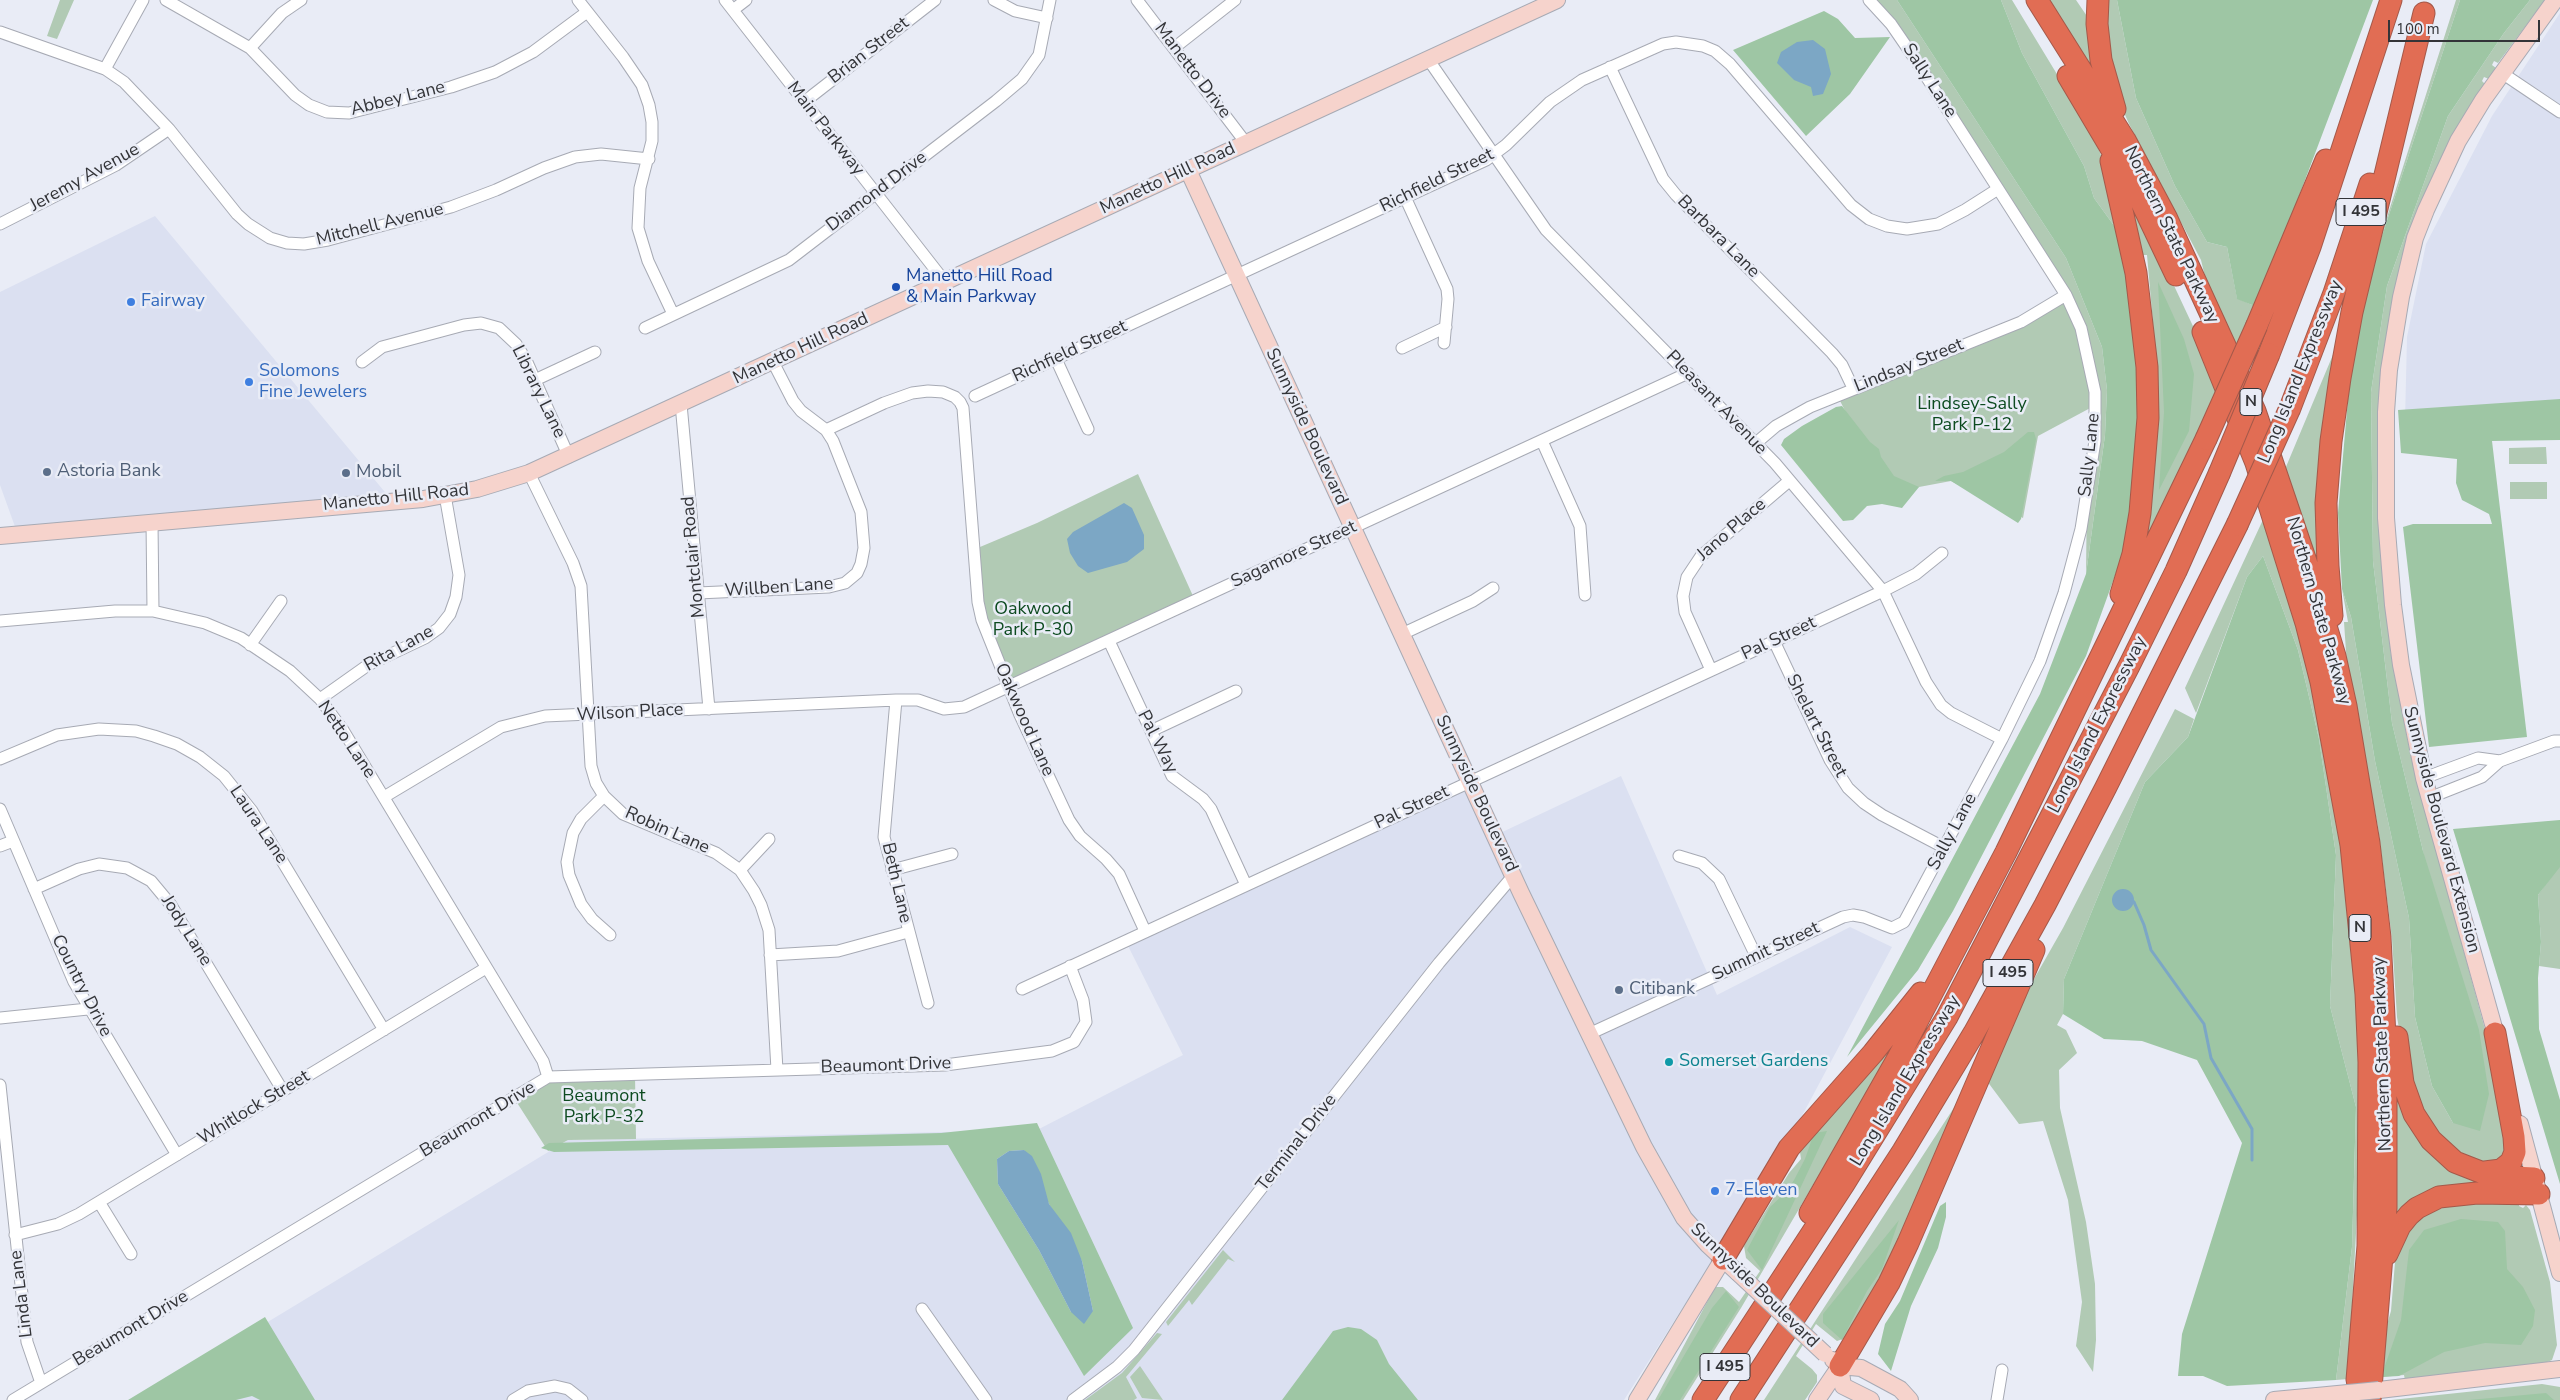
<!DOCTYPE html>
<style>
body{margin:0}
#map{position:relative;width:2560px;height:1400px;overflow:hidden;background:#e9ecf6;font-family:"Nunito Sans",sans-serif}
canvas{display:block}
.scale{position:absolute;left:2388px;top:20px;width:152px;height:22px;box-sizing:border-box;border:2px solid #333438;border-top:0;padding-left:6px;font-size:15px;line-height:18px;white-space:nowrap;color:#333438;-webkit-text-stroke:4px #e9ecf6;paint-order:stroke}
</style>
<div id="map">
<canvas width="2560" height="1400"></canvas>
<div class="scale">100 m</div>
</div>
<script>
const ctx = document.querySelector('canvas').getContext('2d');
ctx.lineJoin = 'round';
function fillPath(path, color) { ctx.fillStyle = color; ctx.fill(path, 'evenodd'); }
const poly = rows => new Path2D(rows.map(r => 'M' + r).join(''));
function strokePath(path, color, width, dash) { ctx.strokeStyle = color; ctx.lineWidth = width; ctx.lineCap = dash ? 'butt' : 'round'; ctx.setLineDash(dash || []); ctx.stroke(path); }
function write(font, color, halo, rows, align = 'center') {
  ctx.font = font + ' "Nunito Sans",sans-serif'; ctx.lineWidth = 5; ctx.setLineDash([]); ctx.textBaseline = 'middle'; ctx.strokeStyle = halo; ctx.fillStyle = color; for (const [text, x, y, turn = 0] of rows) {
    ctx.save(); ctx.translate(x, y); ctx.rotate((+turn || 0) * Math.PI / 180); ctx.textAlign = isNaN(turn) ? turn : align; if (halo) ctx.strokeText(text, 0, 0); ctx.fillText(text, 0, 0); ctx.restore();
  }
}
fillPath(poly([
 [2560,13,2560,413,2405,421,2407,337,2426,244,2492,116],
 [155,216,394,503,18,535,0,485,0,292],
 [1621,776,1717,995,1850,927,1892,947,1787,1144,1624,1400,139,1400,568,1140,1037,1130,1183,1055,1125,940,1470,780,1496,835]
]), '#dbe0f1');
fillPath(poly([
 [60,0,74,0,57,39,47,36],
 [1874,0,1897,0,2066,258,2102,347,2107,390,2105,435,2086,574,2087,486,2094,406,2038,436,2023,518,1951,481,1919,487,1891,500,1837,395,2023,322,2065,297],
 [2001,0,2012,0,2069,94,2099,150,2113,187,2115,227,2094,198,2084,166,2022,53],
 [2047,0,2076,0,2093,25,2105,89],
 [2103,0,2117,0,2136,98,2175,186,2207,242,2227,247,2237,298,2252,305,2254,315,2237,352,2207,285,2201,260,2129,124,2114,89],
 [2456,0,2460,0,2375,257,2375,255],
 [2530,0,2545,0,2498,63,2494,61,2492,65,2496,68,2489,79,2484,77,2482,81,2485,84,2408,242,2394,291,2382,366,2384,587,2391,655,2411,757,2486,1033,2511,1145,2504,1163,2466,1164,2419,1110,2406,1068,2397,1017,2392,939,2378,827,2347,666,2344,622,2348,622,2342,589,2351,617,2375,761,2409,918,2415,1017,2432,1086,2453,1123,2423,851,2392,723,2373,561,2371,392,2387,286,2448,116,2504,33],
 [2140,213,2221,386,2151,534,2147,533,2158,429,2158,380,2147,255,2141,255,2133,217],
 [2345,326,2319,572,2283,474],
 [2546,447,2547,464,2509,464,2509,448],
 [1138,474,1193,596,1011,682,980,602,980,547,1037,523],
 [2510,482,2547,482,2547,499,2510,499],
 [2267,511,2286,576,2339,812,2362,1020,2361,1142,2348,1379,2336,1380,2352,1247,2356,1107,2330,1006,2336,855,2319,739,2298,650,2263,556,2247,577,2196,713,2185,688],
 [2175,709,2194,719,2188,737,2145,782,2064,979,2063,1014,2057,1025,2066,1030,2077,1053,2059,1070,2060,1108,2086,1222,2095,1284,2096,1340,2093,1372,2076,1346,2082,1302,2068,1200,2043,1121,2019,1124,1987,1081,2030,986,2063,928],
 [2558,867,2560,867,2560,969,2539,966,2541,942,2538,895],
 [1891,1043,1895,1045,1741,1308,1683,1400,1655,1400,1715,1287,1723,1287,1739,1302,1760,1271,1746,1258,1744,1246,1789,1173,1801,1159,1800,1152],
 [635,1075,636,1139,568,1140,548,1151,514,1098,548,1077],
 [2398,1076,2424,1137,2500,1183,2469,1189,2398,1223,2393,1202,2393,1095],
 [1955,1106,1904,1232,1849,1337,1837,1341,1816,1324,1796,1356,1812,1369,1817,1375,1817,1382,1805,1400,1764,1400],
 [2438,1201,2519,1201,2519,1206,2523,1208,2526,1205,2530,1210,2550,1282,2557,1345,2552,1360,2545,1363,2405,1380,2404,1375,2381,1377,2381,1345,2391,1311,2396,1250,2403,1229],
 [1223,1250,1235,1262,1228,1259,1192,1305,1189,1300,1168,1326,1166,1322],
 [1157,1333,1162,1334,1126,1377,1137,1398,1134,1400,1085,1400,1122,1373],
 [1140,1366,1163,1400,1142,1398,1130,1377],
 [2542,1384,2560,1387,2560,1400,2391,1400]
]), '#b1cab4');
fillPath(poly([
 [1897,0,2001,0,2022,53,2084,166,2094,198,2115,227,2139,312,2139,431,2126,545,2086,656,1953,911,1918,970,1847,1057,2040,694,2086,574,2105,435,2107,390,2102,347,2066,258],
 [2117,0,2373,0,2254,315,2252,305,2237,299,2227,247,2207,242,2175,186,2136,98],
 [2460,0,2530,0,2504,33,2448,116,2387,286,2371,392,2373,561,2392,723,2423,851,2479,1030,2489,1094,2480,1131,2453,1123,2432,1086,2415,1017,2409,918,2375,761,2351,617,2342,589,2338,513,2348,399,2357,332,2375,257],
 [1824,11,1838,19,1855,38,1890,37,1850,94,1806,136,1733,50],
 [2158,282,2184,339,2194,374,2189,431,2159,490,2164,412],
 [2560,399,2560,440,2492,441,2527,737,2429,747,2403,527,2413,524,2492,524,2489,514,2462,500,2456,483,2457,459,2401,453,2398,410],
 [1842,406,1870,442,1879,449,1881,457,1894,476,1919,487,1902,508,1882,504,1867,506,1853,520,1843,521,1781,445,1784,439,1802,426,1836,407],
 [2028,432,2034,432,2036,439,2021,519,2018,523,1951,481,1935,481,1944,476,1963,472,2004,452],
 [2263,556,2298,650,2319,739,2336,855,2330,1006,2356,1107,2352,1247,2336,1380,2227,1386,2203,1376,2178,1376,2182,1334,2242,1143,2197,1060,2142,1041,2104,1039,2063,1014,2064,979,2145,782,2188,737,2247,577],
 [2560,820,2560,867,2538,895,2541,942,2538,978,2539,1029,2560,1100,2560,1184,2453,829],
 [1037,1123,1133,1328,1084,1376,948,1145,554,1152,541,1148,549,1143,941,1133],
 [1024,1150,1049,1204,1082,1261,1093,1311,1071,1312,1039,1250,998,1184,997,1159,1009,1151],
 [1827,1131,1762,1270,1747,1250,1770,1207,1787,1191,1794,1180,1805,1159,1814,1133],
 [1946,1202,1946,1217,1938,1248,1911,1306,1891,1371,1878,1354,1885,1324,1900,1301,1940,1206],
 [2461,1219,2498,1222,2505,1231,2507,1269,2523,1287,2535,1310,2533,1326,2521,1345,2485,1343,2444,1352,2399,1376,2381,1377,2401,1320,2409,1250,2424,1230],
 [1899,1220,1882,1269,1867,1291,1842,1340,1823,1323,1823,1314],
 [1726,1291,1739,1307,1680,1400,1658,1400,1712,1308],
 [265,1317,315,1400,260,1400,252,1396,236,1400,128,1400],
 [1348,1327,1361,1329,1377,1340,1389,1364,1418,1400,1282,1400,1333,1331],
 [2546,1393,2554,1400,2469,1400]
]), '#9ec6a4');
fillPath(poly([
 [1813,40,1825,49,1831,74,1823,94,1813,96,1811,87,1794,80,1777,63,1781,52,1797,42],
 [1124,503,1132,508,1144,535,1144,549,1127,562,1088,573,1078,566,1070,553,1067,539,1073,532],
 '2112 900a11 11 0 1 1 22 0a11 11 0 1 1-22 0Z',
 [1024,1150,1032,1156,1041,1174,1049,1204,1071,1233,1082,1261,1093,1311,1084,1324,1071,1312,1039,1250,998,1184,997,1159,1009,1151]
]), '#7ca7c5');
strokePath(poly([
 [2131,900,2134,902,2144,925,2151,950,2204,1024,2211,1058,2252,1129,2252,1160]
]), '#7ca7c5', 3);
const street = poly([
 [166,0,250,48,295,95,309,105,327,112,349,113,451,87,495,72,533,52,587,12],
 [578,0,623,57,642,85,649,105,652,122,652,141,640,188,638,228,648,261,673,314],
 [725,0,945,282],
 [994,0,1015,11,1047,18],
 [1137,0,1246,143],
 [733,10,746,0],
 [0,32,105,69,124,82,169,129,237,214,248,224,270,238,287,243,304,244,328,240,451,207,496,190,544,168,575,157,601,154,649,159],
 [250,48,282,13,301,0],
 [1174,48,1235,0],
 [1428,59,1546,230,1775,463,1883,591,1926,682,1941,705,1951,713,2002,739],
 [1610,67,1663,179,1676,195,1832,353,1842,365,1853,388],
 [105,69,143,0],
 [2502,73,2560,112],
 [804,102,935,0],
 [1405,197,1447,289,1448,299,1444,343],
 [0,224,116,165,169,129],
 [645,328,789,260,996,101,1022,79,1039,55,1050,0],
 [1402,348,1446,327],
 [1056,359,1088,429],
 [362,362,382,347,464,325,481,323,499,328,516,344,526,360,569,457],
 [535,380,595,352],
 [975,396,1486,160,1506,145,1550,102,1582,80,1663,44,1676,42,1703,46,1715,51,1730,64,1851,205,1869,219,1887,226,1907,229,1938,224,1965,210,1998,189],
 [681,404,709,709],
 [826,430,884,403,912,393,928,391,943,392,955,397,960,402,963,408,978,602,982,620,1020,715,1069,820,1080,836,1106,859,1119,874,1145,931],
 [1542,441,1580,526,1585,595],
 [1756,443,1776,426,1810,407,2021,322,2066,295],
 [529,473,573,563,581,586,591,766,596,783,604,796,623,814,716,853,740,870,754,891,761,905,769,930,777,1070],
 [152,522,153,611],
 [698,593,829,587,845,583,857,573,861,564,864,548,861,512,833,441,826,430,801,411,793,401,773,362],
 [0,621,115,611,153,611,205,623,241,638,290,671,320,699,343,730,543,1061,548,1077],
 [1402,634,1473,601,1493,588],
 [1109,641,1172,776,1203,799,1211,809,1246,885],
 [1774,641,1830,760,1848,788,1864,803,1882,815,1945,848],
 [250,645,281,601],
 [1711,670,1685,612,1683,596,1687,577,1701,556,1789,481],
 [320,699,368,665,425,638,439,628,450,614,456,597,459,575,445,495],
 [896,700,884,837,928,1003],
 [1151,731,1236,691],
 [0,759,57,735,99,729,136,731,154,736,177,744,200,757,224,776,252,811,384,1030],
 [2424,778,2478,758,2500,761],
 [604,796,581,819,573,833,567,862,569,875,581,904,592,919,610,935],
 [384,797,501,727,545,716,896,700,918,700,944,709,964,707,1688,373],
 [2429,798,2482,777,2500,761,2554,741,2560,741],
 [0,809,74,982,177,1155],
 [0,846,13,841],
 [1679,856,1702,863,1719,879,1756,956],
 [740,870,769,839],
 [892,870,952,854],
 [34,889,79,869,99,864,127,868,151,881,171,905,283,1091],
 [770,955,838,951,908,932],
 [1022,989,1883,591,1916,574,1942,553],
 [0,1018,88,1009],
 [1589,1034,1843,917,1853,915,1864,917,1892,928,1904,922,2002,739,2040,661,2064,593,2081,529,2095,441,2095,392,2081,328,2066,295,1915,59,1891,24,1869,0],
 [0,1085,27,1342,41,1383],
 [99,1202,131,1254],
 [15,1235,58,1224,79,1214,486,968],
 [922,1309,986,1400],
 [13,1400,548,1077,945,1065,1052,1051,1074,1042,1086,1022,1083,1000,1070,966],
 [513,1400,528,1391,555,1386,568,1389,582,1400],
 [1073,1400,1117,1367,1134,1350,1439,963,1513,876],
 [1997,1400,2002,1370]
]);
const secondary = poly([
 [1188,170,1521,893,1644,1147,1684,1218,1708,1245,1738,1273],
 [0,536,423,499,477,489,529,473,1557,0],
 [2498,1042,2424,778,2401,665,2393,605,2386,518,2386,412,2389,370,2401,297,2415,238,2426,210,2458,141,2483,100,2555,0],
 [2520,1124,2560,1273],
 [1833,1360,1840,1366,1861,1368,1900,1389,1910,1400],
 [1840,1366,1843,1386,1871,1400],
 [2379,1390,2560,1369],
 [1637,1400,1723,1259],
 [1817,1400,1840,1366],
 [2274,1400,2317,1396]
]);
const highway = poly([
 [2037,0,2125,140,2167,219,2255,411,2311,576,2335,656,2346,706,2369,843,2380,937,2386,1057,2386,1208,2370,1400],
 [2098,0,2097,24,2101,60,2115,109],
 [2068,76,2135,189,2176,275],
 [2111,161,2136,273,2147,367,2148,418,2140,513,2133,554,2121,594],
 [2257,325,2326,160],
 [2203,332,2256,463,2306,623,2321,682,2351,845,2366,994,2369,1062,2368,1246,2357,1380],
 [2269,354,2310,247,2391,0],
 [2290,408,2334,293,2370,184],
 [2332,616,2328,566,2326,503,2331,441,2340,378,2352,312,2424,13],
 [2397,1037,2403,1083,2414,1114,2431,1140,2455,1162,2478,1171,2491,1176,2534,1178],
 [2485,1172,2501,1170,2511,1162,2515,1152,2514,1137,2495,1033],
 [1810,1213,1898,1058,2006,852,2206,439],
 [2387,1254,2400,1226,2409,1215,2417,1208,2439,1197,2477,1193,2539,1194],
 [1723,1259,1789,1148,1873,1053,1921,993],
 [1840,1366,1889,1283,1908,1243,2034,950],
 [1703,1400,1844,1184,1947,1017,2129,666,2176,571,2219,474],
 [1741,1400,1903,1151,1974,1033,2045,905,2106,787,2237,525]
]);
strokePath(street, '#a7aab4', 13);
strokePath(secondary, '#a7aab4', 18);
strokePath(highway, '#a4594a', 23);
strokePath(street, '#fff', 11);
strokePath(secondary, '#f6d3cc', 16);
strokePath(highway, '#e16d54', 21);
const secondaryBridge = poly([
 [1738,1273,1825,1354],
 [2317,1396,2379,1390]
]);
const highwayBridge = poly([
 [2206,439,2257,325],
 [2219,474,2269,354],
 [2237,525,2290,408]
]);
strokePath(secondaryBridge, '#a7aab4', 18, []);
strokePath(highwayBridge, '#a4594a', 23, []);
strokePath(secondaryBridge, '#f6d3cc', 16);
strokePath(highwayBridge, '#e16d54', 21);
for (const [x, y, r, color] of [
 [896,287,5,"#1a4fb4"],
 [131,302,5,"#3f7fe0"],
 [249,382,5,"#3f7fe0"],
 [47,472,5,"#5c6f8a"],
 [346,473,5,"#5c6f8a"],
 [1619,990,5,"#5c6f8a"],
 [1669,1062,5,"#0f9aa8"],
 [1715,1191,5,"#3f7fe0"]
]) { const dot = new Path2D(); dot.arc(x, y, r, 0, 2 * Math.PI); ctx.fillStyle = color; ctx.fill(dot); strokePath(dot, '#e9ecf6', 2); }
for (const [x, y, w] of [
 [2361,212,50],
 [2251,402,22],
 [2360,928,22],
 [2008,973,50],
 [1725,1367,50]
]) { const box = new Path2D(); box.roundRect(x - w / 2, y - 13.5, w, 27, 4); ctx.fillStyle = '#e9ecf6'; ctx.fill(box); strokePath(box, '#333438', 1); }
write('bold 16px', '#333438', null, [
 ["I 495",2361,212],
 ["N",2251,402],
 ["N",2360,928],
 ["I 495",2008,973],
 ["I 495",1725,1367]
]);
write('18px', '#333438', '#e9ecf6', [
 ["Brian Street",869,51,-38],
 ["Manetto Drive",1192,71,53],
 ["Sally Lane",1929,81,57],
 ["Abbey Lane",398,99,-14],
 ["Main Parkway",825,129,52],
 ["Jeremy Avenue",85,178,-29],
 ["Manetto Hill Road",1168,179,-25],
 ["Richfield Street",1437,181,-26],
 ["Diamond Drive",877,192,-37],
 ["Mitchell Avenue",380,225,-14],
 ["Northern State Parkway",2171,235,64],
 ["Barbara Lane",1718,237,45],
 ["Manetto Hill Road",801,349,-25],
 ["Richfield Street",1070,352,-25],
 ["Lindsay Street",1909,366,-22],
 ["Long Island Expressway",2301,372,-68],
 ["Library Lane",538,392,64],
 ["Pleasant Avenue",1716,403,46],
 ["Sunnyside Boulevard",1306,427,65],
 ["Sally Lane",2090,455,-84],
 ["Manetto Hill Road",396,498,-6],
 ["Jano Place",1732,530,-41],
 ["Sagamore Street",1294,555,-25],
 ["Montclair Road",694,557,-95],
 ["Willben Lane",779,588,-4],
 ["Northern State Parkway",2318,611,74],
 ["Pal Street",1779,639,-25],
 ["Rita Lane",399,649,-29],
 ["Wilson Place",630,713,-3],
 ["Oakwood Lane",1024,720,66],
 ["Long Island Expressway",2098,725,-63],
 ["Shelart Street",1816,726,63],
 ["Netto Lane",346,740,56],
 ["Pal Way",1157,742,63],
 ["Sunnyside Boulevard",1476,794,65],
 ["Pal Street",1412,808,-25],
 ["Laura Lane",258,825,56],
 ["Sunnyside Boulevard Extension",2441,830,75],
 ["Robin Lane",667,831,24],
 ["Sally Lane",1953,832,-62],
 ["Beth Lane",896,883,77],
 ["Jody Lane",186,931,58],
 ["Summit Street",1766,952,-25],
 ["Country Drive",81,986,63],
 ["Northern State Parkway",2383,1054,-92],
 ["Beaumont Drive",886,1066,-2],
 ["Long Island Expressway",1906,1081,-59],
 ["Whitlock Street",254,1108,-31],
 ["Beaumont Drive",478,1120,-31],
 ["Terminal Drive",1297,1143,-52],
 ["Sunnyside Boulevard",1754,1286,44],
 ["Linda Lane",22,1294,-97],
 ["Beaumont Drive",131,1329,-31]
]);
write('18px', '#164399', '#e9ecf6', [
 ["Manetto Hill Road",906,277],
 ["& Main Parkway",906,298]
], 'left');
write('18px', '#366cbe', '#e9ecf6', [
 ["Fairway",141,302],
 ["Solomons",259,372],
 ["Fine Jewelers",259,393],
 ["7-Eleven",1725,1191]
], 'left');
write('18px', '#0d4b20', '#e9ecf6', [
 ["Lindsey-Sally",1972,405],
 ["Park P-12",1972,426],
 ["Oakwood",1033,610],
 ["Park P-30",1033,631],
 ["Beaumont",604,1097],
 ["Park P-32",604,1118]
]);
write('18px', '#4e5e75', '#e9ecf6', [
 ["Astoria Bank",57,472],
 ["Mobil",356,473],
 ["Citibank",1629,990]
], 'left');
write('18px', '#0d838f', '#e9ecf6', [
 ["Somerset Gardens",1679,1062]
], 'left');
</script>
